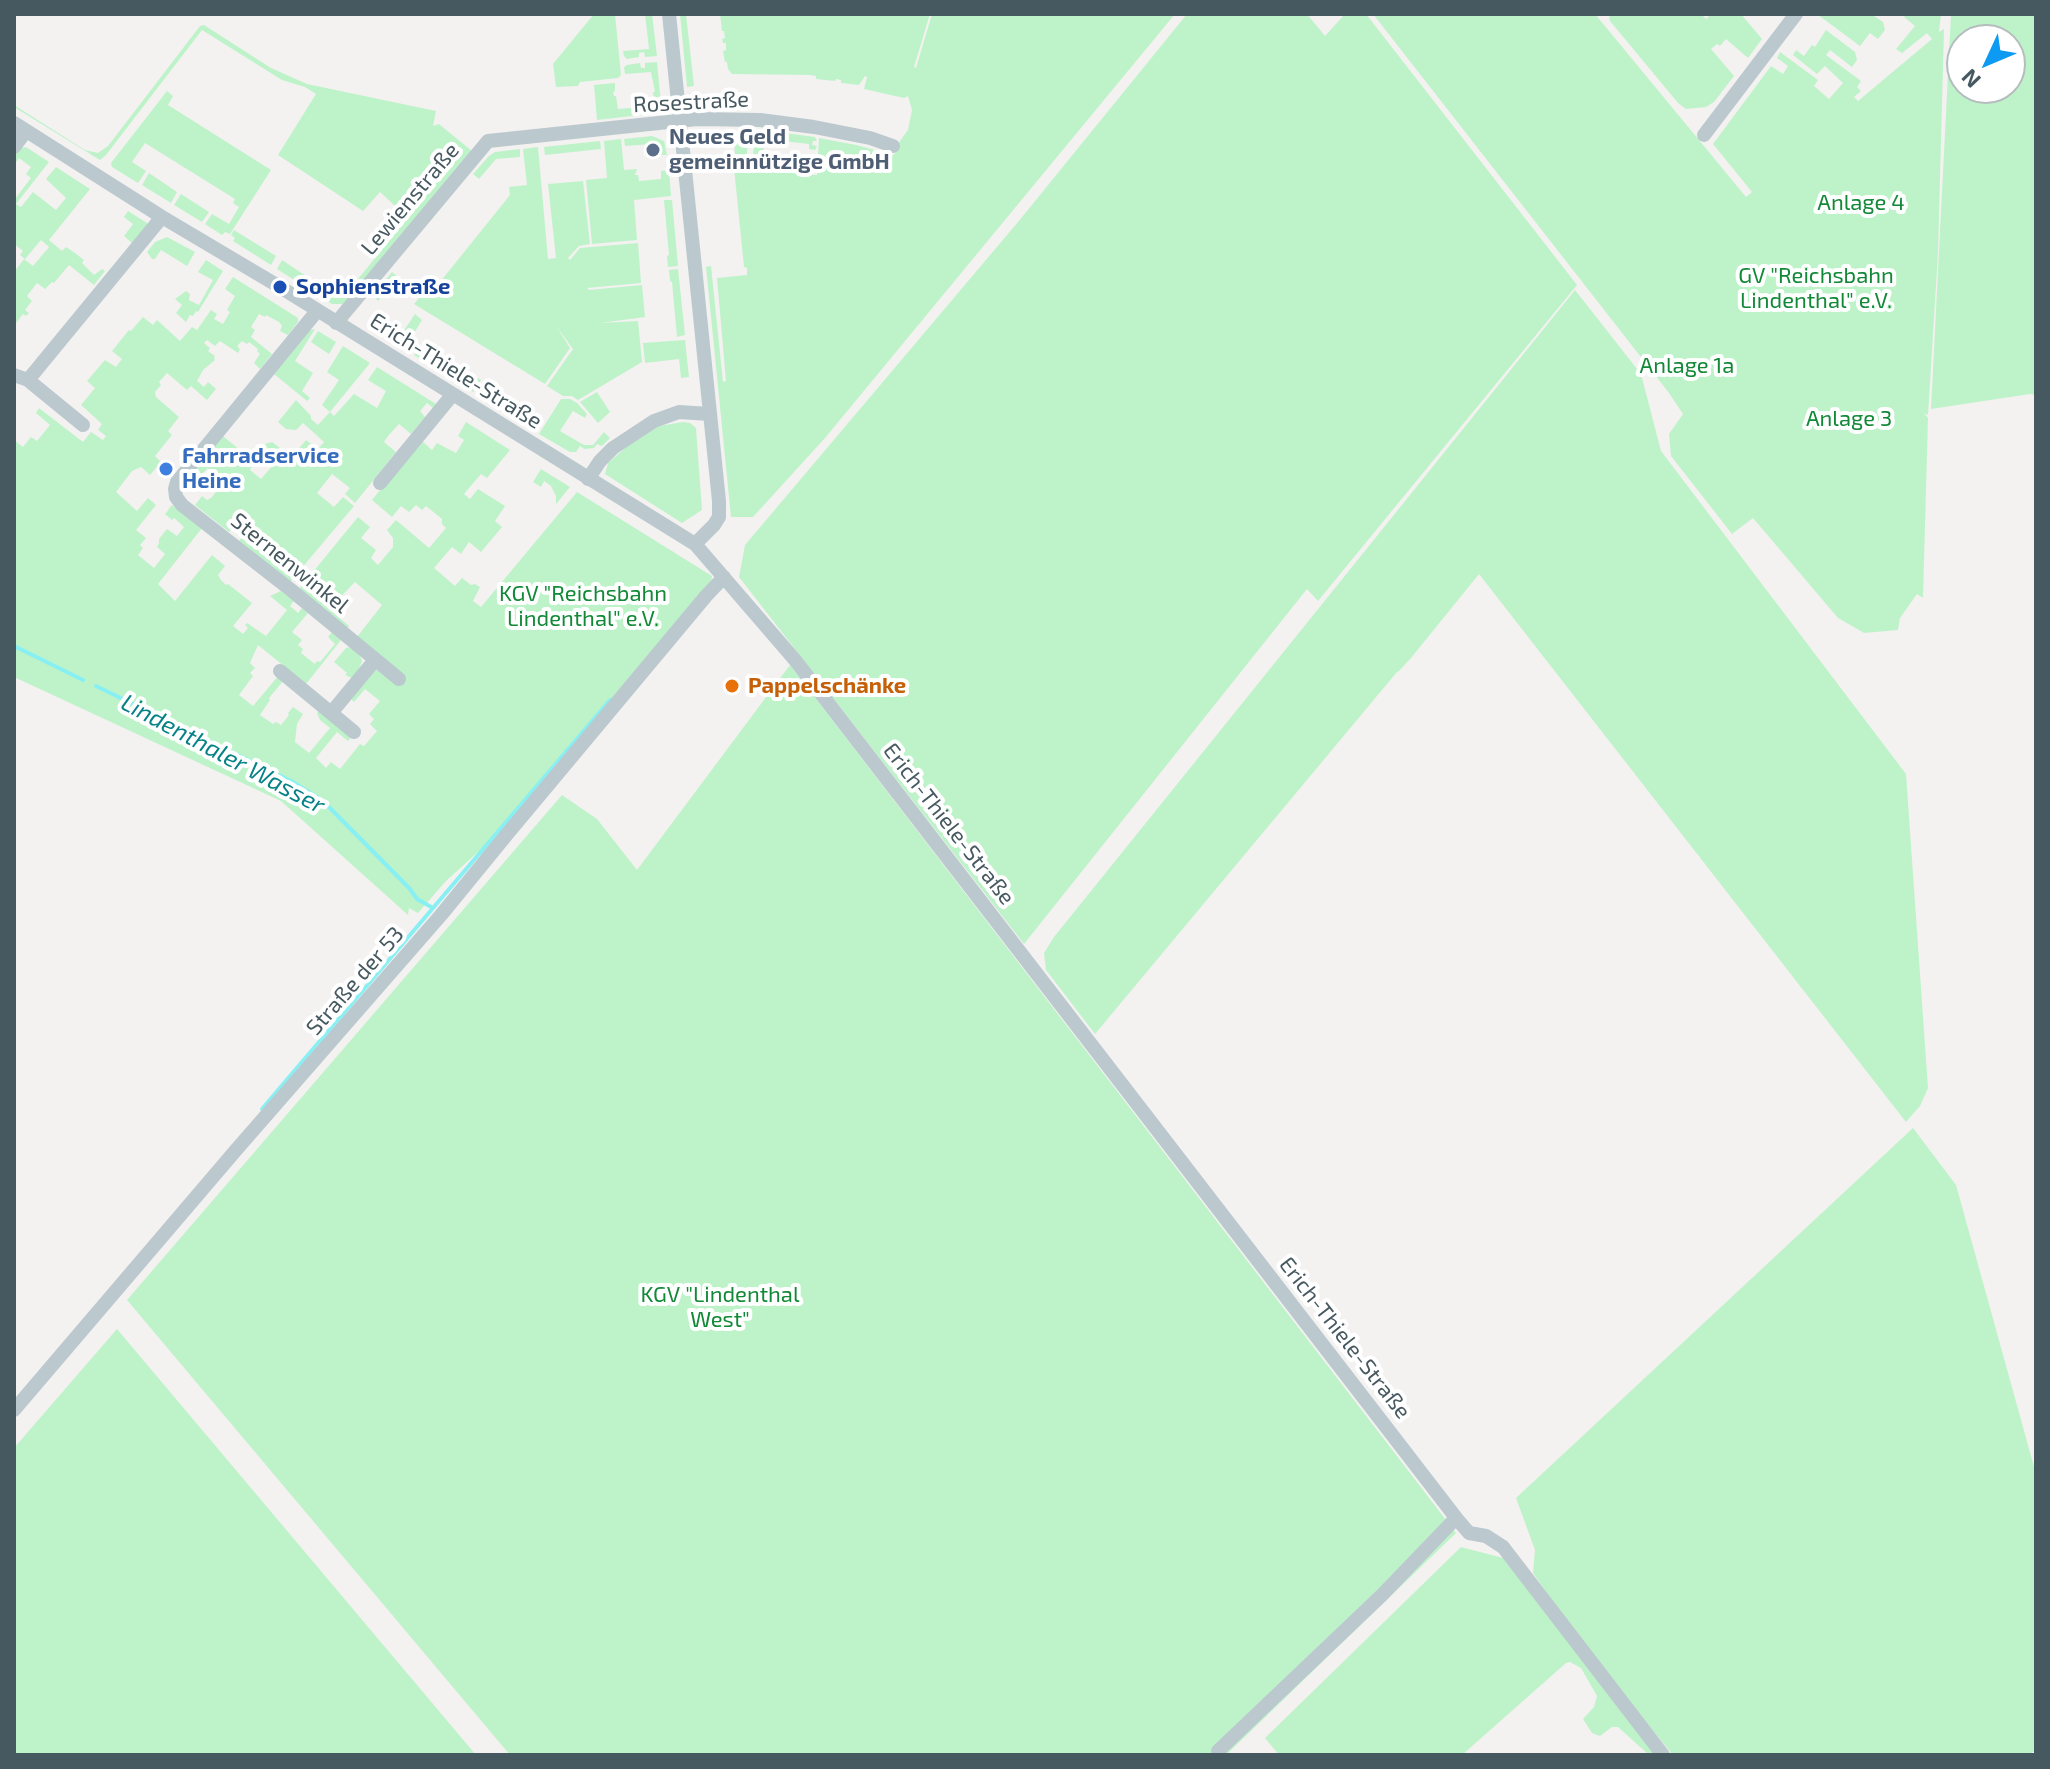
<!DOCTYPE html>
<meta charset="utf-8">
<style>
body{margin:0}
#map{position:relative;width:2050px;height:1769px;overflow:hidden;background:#f4f1f1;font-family:"Exo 2",sans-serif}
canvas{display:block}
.frame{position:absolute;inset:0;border:16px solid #475960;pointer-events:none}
.north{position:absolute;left:1946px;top:24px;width:80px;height:80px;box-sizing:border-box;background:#fff;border:2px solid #b5bdbf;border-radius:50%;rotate:226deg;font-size:22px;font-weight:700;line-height:32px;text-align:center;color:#475960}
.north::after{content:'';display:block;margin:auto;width:28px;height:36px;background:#0c9af2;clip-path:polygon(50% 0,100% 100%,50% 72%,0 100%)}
</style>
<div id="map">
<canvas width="2050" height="1769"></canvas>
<div class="frame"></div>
<div class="north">N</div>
</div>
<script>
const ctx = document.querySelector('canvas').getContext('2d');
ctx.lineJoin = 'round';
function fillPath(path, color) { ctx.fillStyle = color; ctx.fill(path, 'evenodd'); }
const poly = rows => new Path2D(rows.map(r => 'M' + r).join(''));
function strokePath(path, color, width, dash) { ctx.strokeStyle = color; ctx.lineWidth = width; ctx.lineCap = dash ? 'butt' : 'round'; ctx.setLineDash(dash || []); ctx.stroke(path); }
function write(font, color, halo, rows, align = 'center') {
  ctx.font = font + ' "Exo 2",sans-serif'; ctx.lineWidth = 8; ctx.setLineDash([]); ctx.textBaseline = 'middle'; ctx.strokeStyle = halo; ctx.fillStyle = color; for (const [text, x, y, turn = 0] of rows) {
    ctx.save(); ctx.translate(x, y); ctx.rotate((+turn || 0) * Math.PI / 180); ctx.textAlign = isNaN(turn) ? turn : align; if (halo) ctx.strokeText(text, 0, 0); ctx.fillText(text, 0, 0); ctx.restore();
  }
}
fillPath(poly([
 [594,14,615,14,621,75,618,78,580,82,578,86,556,87,553,64],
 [645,14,652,14,657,56,645,57,644,52,639,53,639,57,627,59,624,56,623,51,649,49],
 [680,14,686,14,694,86,687,87],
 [720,14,930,14,914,67,916,68,932,14,949,14,950,17,951,14,1175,14,825,438,753,517,731,517,706,267,711,266,723,382,726,381,717,278,747,275,747,268,744,267,734,168,817,175,819,138,856,145,894,155,900,141,908,130,912,110,908,96,904,98,864,89,867,77,865,76,859,85,841,83,841,80,836,79,835,81,816,79,816,76,810,75,732,74,728,69,727,62,725,62,723,51,726,50,726,43,723,43,722,39,725,38,724,31,722,31],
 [1187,14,1307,14,1325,36,1345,14,1366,14,1577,285,1318,601,1307,589,1024,944,739,577,745,545,1018,222],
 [1373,14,1595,14,1746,197,1752,192,1713,144,1771,66,1783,74,1788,66,1777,58,1780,52,1814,77,1818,80,1814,86,1829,99,1843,83,1825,66,1817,74,1793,55,1796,50,1804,56,1812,45,1815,47,1826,30,1855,52,1857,60,1852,67,1830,50,1826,55,1861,81,1857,87,1861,91,1854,97,1858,101,1932,39,1927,33,1902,53,1896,49,1915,26,1904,17,1907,14,1941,14,1939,32,1944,29,1938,253,1928,415,1924,413,1928,418,1923,598,1917,594,1900,618,1898,630,1864,633,1838,618,1753,518,1732,534,1671,456,1669,434,1683,414,1669,393],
 [1613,14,1701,14,1706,19,1711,14,1741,14,1762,39,1748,58,1726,39,1720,46,1717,44,1711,49,1734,76,1714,102,1706,107,1686,109,1678,103,1610,21,1609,17],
 [1817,14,1871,14,1883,22,1885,30,1878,39,1870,33,1860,46],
 [1951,14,2036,14,2036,395,2030,394,1931,409],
 [1962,40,2010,40,2010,88,1962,88],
 [204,25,271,68,307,84,436,111,433,126,439,124,472,151,344,304,332,304,277,269,282,260,333,294,341,284,349,290,408,218,380,192,363,211,278,155,316,94,305,87,282,80,202,30,106,155,100,160,14,107,14,105,85,150,98,153,108,146,200,26],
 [657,62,661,104,661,108,658,113,597,120,594,85,615,83,615,91,613,92,614,96,616,96,618,109,654,106,653,92,655,92,651,72,625,74,624,67,627,65,640,63,641,68,645,68,645,63],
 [167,91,173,96,168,105,271,170,230,234,225,232,222,235,205,224,212,214,229,224,239,207,233,203,235,199,145,143,132,162,146,171,138,183,112,167,111,163],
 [714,131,747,131,748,134,744,133,744,138,748,139,746,162,736,163,737,159,740,158,739,154,735,154,734,140,715,142],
 [757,131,769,131,815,137,817,141,813,141,812,145,817,146,815,150,809,149,809,144,773,140,772,145,764,145,762,166,756,166,752,161,755,140,759,140,759,135,755,135],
 [652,136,664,141,667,155,659,155,658,150,656,150,652,144,625,146,624,139],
 [621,139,624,170,637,169,635,175,638,175,639,181,661,179,661,171,669,170,671,196,634,200,637,240,592,244,586,180,607,178,604,141],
 [600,141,601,149,545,155,544,147],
 [26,147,49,162,16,204,21,207,33,192,56,210,66,198,46,179,56,167,90,189,49,240,62,251,66,247,75,253,84,260,82,263,94,275,102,269,105,271,94,285,69,265,54,283,52,282,45,289,37,283,27,296,32,301,25,310,29,313,26,316,23,314,16,323,14,322,14,272,24,259,33,266,49,247,41,240,25,259,20,255,23,251,14,244,14,200,31,178,26,174,31,167,19,158,14,165,14,155,20,148],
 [538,147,548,259,556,258,548,184,583,181,590,244,579,246,568,258,570,260,580,248,638,243,641,283,587,288,589,290,642,285,645,317,600,323,638,321,642,362,578,400,572,396,563,396,547,386,573,349,557,327,570,348,545,384,414,304,431,284,436,287,510,195,509,187,527,185,523,149],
 [520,149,520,157,496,159,479,179,473,174,489,156,495,152],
 [149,173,177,192,171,203,142,185],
 [181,194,209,212,202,222,174,205],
 [664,200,672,200,678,266,668,267,667,256,669,255],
 [128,211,147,223,147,227,133,244,124,236,133,224,124,217],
 [234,230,276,256,271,265,233,241,235,238,231,235],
 [167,237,195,252,187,266,161,250,155,259,152,259,147,252,155,242],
 [206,260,223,271,198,312,196,311,193,316,190,315,186,322,176,313,182,305,175,299,186,291,190,294,189,300,199,305,213,280,198,272],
 [678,269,685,335,677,337,672,282,670,281,669,270],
 [392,272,398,277,378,301,373,295],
 [233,277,298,318,298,322,288,335,280,331,282,326,279,322,266,315,265,317,259,314,251,327,255,330,251,337,272,354,260,369,254,363,260,354,257,351,258,349,249,342,247,344,242,341,237,346,240,349,238,353,220,341,215,346,207,340,204,343,210,348,208,351,215,356,214,358,215,360,203,370,197,381,204,387,208,382,216,389,207,400,191,386,187,390,167,373,159,382,161,385,155,392,156,397,179,417,168,431,172,435,155,456,161,462,150,475,141,467,132,471,116,492,137,511,148,498,156,505,136,530,146,538,140,545,143,548,138,555,154,568,165,554,157,547,159,543,159,539,167,529,177,536,184,527,174,518,172,520,165,514,172,505,202,528,158,584,175,601,212,555,225,566,218,575,221,580,226,585,228,584,252,603,233,626,243,634,248,628,245,625,247,623,266,636,287,610,270,596,281,591,294,601,290,606,298,613,302,608,308,613,292,632,302,640,298,645,303,649,301,653,315,664,317,661,320,662,335,644,328,637,332,632,341,640,306,684,258,645,250,663,255,668,250,673,253,676,239,695,253,706,279,675,284,680,269,698,270,700,260,715,273,724,276,722,281,725,289,715,288,713,293,707,303,714,297,724,295,742,309,753,330,728,320,720,317,713,320,710,351,737,348,741,337,732,316,758,326,768,331,762,340,769,360,744,364,746,377,731,370,724,374,719,369,714,380,701,365,689,354,702,350,698,374,670,377,670,357,637,382,605,355,582,329,609,349,626,347,629,299,589,358,517,370,527,361,538,376,550,371,558,378,565,393,547,393,538,387,530,396,520,429,548,446,528,442,524,442,519,426,506,422,510,416,505,409,512,401,506,392,517,372,500,421,440,432,450,437,443,456,453,464,440,458,436,466,422,510,450,487,478,481,474,464,494,470,499,478,489,505,506,495,521,502,527,481,552,469,542,461,554,452,547,434,568,455,586,462,578,471,585,475,584,480,587,473,601,481,607,577,492,712,576,711,583,482,858,478,852,446,881,418,913,409,908,408,915,281,801,14,677,14,440,23,447,31,437,37,441,50,425,36,413,39,408,83,442,91,432,103,440,106,436,98,430,102,424,81,405,95,388,87,381,105,360,116,367,122,359,112,351,129,330,131,331,143,317,153,325,157,320,180,341,192,327,197,330,211,310,217,314,214,319,223,324,230,312,227,310,235,296,225,289],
 [1575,290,1641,374,1661,451,1906,774,1928,1088,1920,1106,1906,1122,1479,574,1411,658,1399,671,1397,672,1095,1034,1046,970,1044,953,1054,937],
 [415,314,422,320,404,350,375,331,374,328,380,318,386,322,387,325,403,332],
 [315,329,295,361,313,373,302,391,310,398,307,401,274,374,310,330],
 [318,331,336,342,329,354,311,342],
 [685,340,689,377,681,378,679,359,645,363,643,343],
 [424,345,481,380,473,392,414,355],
 [343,346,370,363,330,412,334,416,354,394,377,408,386,391,368,380,377,367,436,404,433,408,427,403,420,411,425,417,411,434,399,424,388,436,384,442,396,452,355,503,345,494,350,488,332,474,317,493,334,507,343,497,354,506,290,582,239,541,251,527,241,519,229,532,195,505,202,496,207,500,211,498,224,482,208,468,201,475,197,468,223,436,252,460,249,463,252,466,250,470,261,479,274,464,258,450,262,445,272,442,292,457,306,440,318,449,324,442,303,423,296,430,286,429,278,422,296,400,311,416,311,419,318,425,330,412,322,405,339,380,327,372],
 [484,382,540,417,533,429,476,394],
 [597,392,610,412,598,423,580,402],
 [561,399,570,399,577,403,587,414,585,418,573,411,560,431,584,445,593,445,604,432,610,438,602,446,597,444,594,448,584,449,580,446,576,452,570,452,539,434],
 [683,422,690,423,696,428,702,510,682,523,605,474,608,463,630,444,659,426],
 [541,469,570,487,556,504,556,496,551,486,544,481,541,487,533,482],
 [351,647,360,656,362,661,359,669,352,678,345,675,347,673,334,662,346,648],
 [790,665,1456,1533,1226,1755,510,1755,127,1300,562,795,597,819,637,870],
 [1913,1128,1956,1185,2036,1474,2036,1750,2028,1755,1673,1755,1586,1649,1533,1573,1535,1550,1516,1498],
 [117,1329,476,1755,14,1755,14,1448],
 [1461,1547,1503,1558,1657,1755,1649,1755,1618,1727,1612,1727,1600,1736,1592,1733,1583,1719,1594,1707,1597,1696,1581,1668,1570,1662,1566,1663,1462,1755,1279,1755,1265,1738]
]), '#bef3c9');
strokePath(poly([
 [14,646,83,680],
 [96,686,291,781,323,801,410,889,417,899,433,908,262,1109],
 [433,908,610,700]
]), '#88f0f3', 4);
strokePath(poly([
 [669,14,719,501,719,517,714,525,695,544],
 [14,123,162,217,280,287,695,544,795,660,1457,1519,1469,1533,1486,1536,1503,1547,1663,1755],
 [1704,135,1796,14],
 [14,147,26,131],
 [317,311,177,482,175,489,176,497,182,505,291,590,399,679],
 [336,323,488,141,697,119,760,120,814,127,870,138,893,146],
 [14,375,28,380,83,425],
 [28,380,162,217],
 [588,479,600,461,613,448,654,421,679,412,710,414],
 [380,483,453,394],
 [280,671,331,713,375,660],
 [331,713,354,732],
 [14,1410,236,1150,441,915,508,833,706,596,724,577],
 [1218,1751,1382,1595,1456,1518]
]), '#bbc9cf', 14);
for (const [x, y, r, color] of [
 [653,150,8,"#5c6f8a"],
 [280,287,8,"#1a4fb4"],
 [166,469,8,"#3f7fe0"],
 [732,686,8,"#e8710a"]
]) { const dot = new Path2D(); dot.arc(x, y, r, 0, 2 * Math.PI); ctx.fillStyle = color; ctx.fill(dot); strokePath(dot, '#fff', 3); }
write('22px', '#475960', '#fff', [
 ["Rosestraße",691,102,-3],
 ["Lewienstraße",410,199,-50],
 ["Erich-Thiele-Straße",456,371,32],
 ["Sternenwinkel",290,563,39],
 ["Erich-Thiele-Straße",949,824,52],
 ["Straße der 53",355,981,-49],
 ["Erich-Thiele-Straße",1345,1338,52]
]);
write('bold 22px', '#4e5e75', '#fff', [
 ["Neues Geld",669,137],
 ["gemeinnützige GmbH",669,162]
], 'left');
write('22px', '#118937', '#fff', [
 ["Anlage 4",1861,203],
 ["GV \"Reichsbahn",1816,276],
 ["Lindenthal\" e.V.",1816,301],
 ["Anlage 1a",1687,366],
 ["Anlage 3",1849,419],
 ["KGV \"Reichsbahn",583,594],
 ["Lindenthal\" e.V.",583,619],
 ["KGV \"Lindenthal",720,1295],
 ["West\"",720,1320]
]);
write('bold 22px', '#164399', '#fff', [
 ["Sophienstraße",296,287]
], 'left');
write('bold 22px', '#366cbe', '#fff', [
 ["Fahrradservice",182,456],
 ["Heine",182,481]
], 'left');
write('bold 22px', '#c56008', '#fff', [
 ["Pappelschänke",748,686]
], 'left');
write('italic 24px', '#068287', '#fff', [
 ["Lindenthaler Wasser",223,754,28]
]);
</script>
